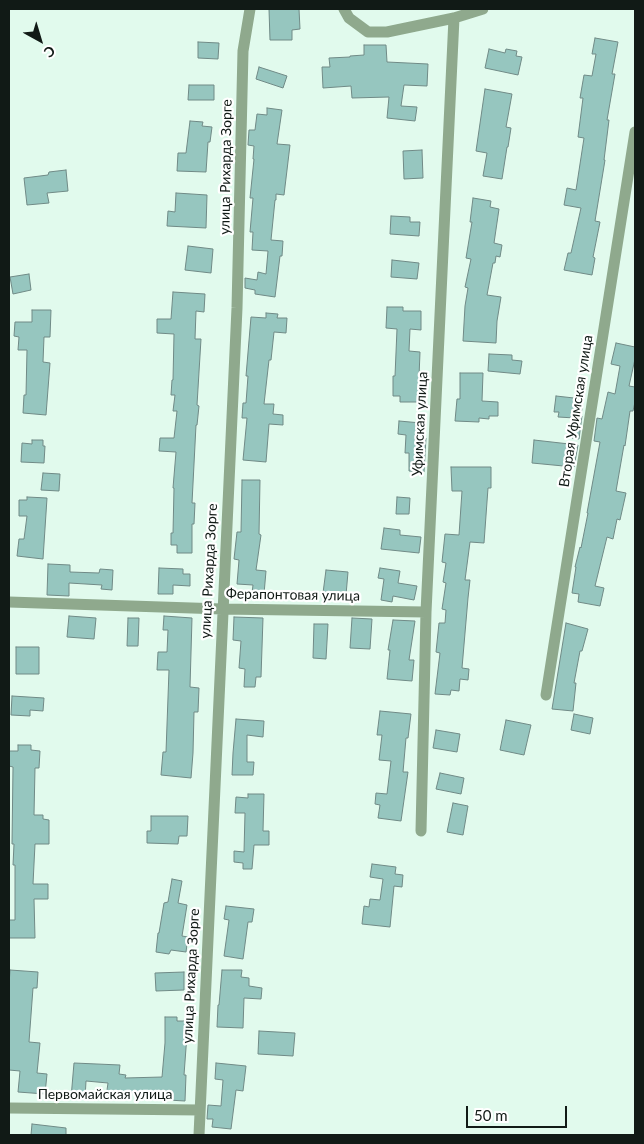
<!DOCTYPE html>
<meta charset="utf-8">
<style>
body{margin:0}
#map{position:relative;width:644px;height:1144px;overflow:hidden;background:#e1faed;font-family:Lato,sans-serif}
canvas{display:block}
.frame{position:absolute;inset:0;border:10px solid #111a16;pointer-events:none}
.north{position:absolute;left:15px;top:15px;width:50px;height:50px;-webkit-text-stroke:4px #fff;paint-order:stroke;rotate:141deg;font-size:14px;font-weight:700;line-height:20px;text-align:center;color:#111a16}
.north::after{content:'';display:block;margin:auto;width:18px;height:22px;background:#111a16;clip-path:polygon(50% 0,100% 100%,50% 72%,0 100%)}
.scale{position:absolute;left:466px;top:1106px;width:101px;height:22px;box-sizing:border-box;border:2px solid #111a16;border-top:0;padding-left:6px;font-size:15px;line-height:18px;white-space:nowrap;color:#111a16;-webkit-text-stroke:4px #fff;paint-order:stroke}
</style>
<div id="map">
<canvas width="644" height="1144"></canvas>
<div class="frame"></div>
<div class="north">С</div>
<div class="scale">50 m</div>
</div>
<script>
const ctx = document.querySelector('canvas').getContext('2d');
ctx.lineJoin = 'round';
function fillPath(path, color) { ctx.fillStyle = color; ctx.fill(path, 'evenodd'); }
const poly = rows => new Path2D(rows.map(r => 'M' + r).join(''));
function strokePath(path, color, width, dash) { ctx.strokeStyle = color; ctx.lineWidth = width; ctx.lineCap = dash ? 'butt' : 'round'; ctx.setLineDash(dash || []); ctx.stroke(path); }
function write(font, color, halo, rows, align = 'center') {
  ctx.font = font + ' Lato,sans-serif'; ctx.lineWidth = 4.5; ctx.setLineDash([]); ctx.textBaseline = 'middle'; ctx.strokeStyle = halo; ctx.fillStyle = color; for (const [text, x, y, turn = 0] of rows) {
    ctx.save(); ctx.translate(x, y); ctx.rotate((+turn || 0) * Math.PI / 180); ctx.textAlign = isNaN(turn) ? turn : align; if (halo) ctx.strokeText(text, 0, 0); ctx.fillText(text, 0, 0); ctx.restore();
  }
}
const building = poly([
 [269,9,299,9,300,29,292,30,292,40,270,40,269,9],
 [595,38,618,42,612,74,615,74,607,120,609,120,604,160,605,160,595,221,600,222,593,257,595,258,592,275,564,270,568,253,571,253,581,208,564,205,567,188,576,190,584,138,578,137,583,98,580,98,584,75,592,76,596,54,592,54,595,38],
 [198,42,219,43,218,59,198,58,198,42],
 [364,45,386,45,387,62,428,64,427,86,404,85,401,106,417,107,415,121,387,118,389,97,352,98,351,86,323,88,322,67,330,67,329,58,350,57,350,56,364,55,364,45],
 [489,49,505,53,506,49,517,51,516,56,522,57,518,75,485,68,489,49],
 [259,67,287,76,283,88,256,79,259,67],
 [189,85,214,85,214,100,188,100,189,85],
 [485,89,512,94,506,127,511,128,508,147,507,147,502,179,483,176,487,153,476,151,485,89],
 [267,108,282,110,277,144,290,145,284,195,276,194,276,200,275,200,271,240,283,241,282,256,280,256,275,297,255,294,255,290,245,288,245,278,257,280,258,272,266,274,268,251,252,250,253,232,250,232,253,198,250,198,254,159,253,159,254,146,248,145,249,130,255,130,257,114,267,115,267,108],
 [190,121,203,122,202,126,212,127,210,142,208,142,206,172,177,171,178,153,186,153,190,121],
 [422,150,423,178,404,179,403,151,422,150],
 [66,170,68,191,47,193,49,203,27,205,24,178,48,175,49,172,66,170],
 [176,193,207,195,206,228,167,226,168,211,175,212,176,193],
 [473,198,491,201,490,207,499,209,494,243,502,245,500,257,496,256,495,263,493,263,487,295,501,297,497,321,496,343,463,341,465,306,468,288,465,287,471,259,466,258,472,222,470,222,473,198],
 [391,216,410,217,410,222,420,222,419,236,390,234,391,216],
 [188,246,213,249,211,273,185,270,188,246],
 [392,260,419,263,417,279,391,277,392,260],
 [29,274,31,290,13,294,10,277,29,274],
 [173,292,205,294,204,312,196,311,195,339,201,339,197,405,199,406,197,425,196,425,192,503,195,503,194,524,192,524,192,553,177,553,177,545,171,545,171,533,173,533,174,488,173,488,176,452,159,451,160,438,174,438,177,411,173,411,175,395,171,395,172,380,173,380,174,334,157,333,157,319,171,319,173,292],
 [387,307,403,307,403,311,421,311,421,330,410,329,409,351,420,352,419,377,421,377,421,402,400,402,400,396,393,396,393,376,395,376,397,329,386,328,387,307],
 [32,310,51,310,50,337,44,337,43,362,50,363,46,415,23,413,24,395,26,395,27,350,18,350,19,337,14,336,15,322,32,322,32,310],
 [266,313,278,314,277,318,287,318,286,333,274,332,271,360,269,360,264,404,274,404,273,414,283,415,283,425,269,424,266,462,243,460,247,418,242,418,243,403,246,403,248,376,246,376,251,317,266,318,266,313],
 [616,343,635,347,635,359,629,386,635,387,635,402,633,411,630,411,625,446,624,445,616,491,626,493,620,520,617,519,613,539,607,537,595,586,604,588,600,606,578,602,579,594,572,593,576,567,575,567,580,547,581,548,588,513,587,513,600,442,594,441,597,418,602,419,608,392,615,394,620,366,611,364,616,343],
 [489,354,512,355,512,360,522,361,520,374,488,371,489,354],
 [460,373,483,373,482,401,498,402,498,416,489,416,489,419,479,418,479,422,455,421,457,399,460,399,460,373],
 [556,396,583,399,581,416,582,416,579,439,572,438,575,418,558,417,559,412,554,412,556,396],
 [399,421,421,423,420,438,426,438,424,472,409,471,409,453,405,453,406,435,398,434,399,421],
 [32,440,43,440,43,446,45,446,44,463,21,462,22,443,32,444,32,440],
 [534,440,578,445,574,467,532,463,534,440],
 [451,467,491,467,491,488,488,488,484,543,470,542,465,580,470,580,468,598,462,668,469,669,468,680,460,679,459,691,451,690,450,695,435,694,440,653,436,652,439,623,445,623,446,610,442,609,446,583,443,582,446,563,442,562,445,534,459,535,462,491,452,491,451,467],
 [43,473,60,474,59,491,41,490,43,473],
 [242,480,260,480,259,534,261,535,256,570,266,571,264,594,252,593,253,585,237,584,239,560,234,559,237,532,241,532,242,480],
 [27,497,47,498,43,559,17,556,19,539,24,539,27,516,19,516,19,500,27,500,27,497],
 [397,497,410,498,409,514,396,514,397,497],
 [384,528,400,530,400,535,421,537,419,553,381,549,384,528],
 [48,564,70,565,70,572,99,573,100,569,113,570,112,590,101,589,102,585,69,583,69,596,47,595,48,564],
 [159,568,183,569,183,574,190,574,190,586,173,585,173,594,158,594,159,568],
 [380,568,400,571,398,583,417,586,414,600,393,596,392,602,381,600,384,579,378,578,380,568],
 [326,570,348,572,346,595,323,593,326,570],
 [69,616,96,618,94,639,67,637,69,616],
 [164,616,192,618,190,687,199,688,198,712,194,712,193,753,191,778,161,775,163,752,166,752,169,670,157,670,158,652,167,652,168,630,163,630,164,616],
 [234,617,263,618,261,677,256,677,255,687,244,687,245,669,239,668,241,641,233,640,234,617],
 [128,618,139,618,138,646,127,646,128,618],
 [352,618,372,619,370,649,350,648,352,618],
 [393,620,415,621,409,660,414,660,412,681,387,679,390,650,388,650,393,620],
 [566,623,588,629,582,651,580,651,574,683,576,683,573,711,552,709,566,623],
 [314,624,328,624,326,659,313,658,314,624],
 [16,647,39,647,39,674,16,674,16,647],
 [12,696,44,698,43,711,30,710,30,716,11,715,12,696],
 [380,711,411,714,408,738,406,738,403,772,408,772,401,821,378,818,380,805,375,804,376,793,387,794,391,761,379,760,382,735,377,735,380,711],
 [574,714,593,718,590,734,571,730,574,714],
 [236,719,264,721,263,737,247,735,247,762,254,762,253,775,232,775,233,753,236,719],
 [506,720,531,725,524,755,500,750,506,720],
 [436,730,460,734,457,752,433,748,436,730],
 [18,745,31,745,31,750,40,751,39,768,35,768,34,815,43,815,43,819,49,820,49,844,35,844,33,884,48,884,48,899,34,899,35,938,9,938,9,920,15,920,15,865,13,865,14,844,12,844,13,767,9,766,9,751,18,751,18,745],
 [440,773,464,778,461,794,436,789,440,773],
 [248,794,264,794,263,831,269,831,269,845,254,845,252,869,243,869,243,863,234,862,234,851,244,852,245,813,235,813,236,797,248,798,248,794],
 [453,803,468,806,463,835,447,832,453,803],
 [151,816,188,816,187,836,179,836,178,844,147,843,147,831,151,831,151,816],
 [372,864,396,867,395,874,403,875,402,887,394,886,390,927,362,924,364,906,369,907,370,899,380,900,383,879,370,877,372,864],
 [172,879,182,881,178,903,187,905,182,936,188,937,186,952,171,950,169,954,156,952,158,933,159,933,164,903,168,902,172,879],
 [226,906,254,909,252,922,248,922,243,959,224,956,229,920,224,919,226,906],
 [10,970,38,972,37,988,33,988,29,1042,40,1043,37,1073,47,1074,45,1094,18,1092,20,1071,9,1070,9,985,10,970],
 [222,970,242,970,241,977,249,978,249,986,262,988,261,999,244,998,243,1028,217,1027,218,1005,219,1005,222,970],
 [184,972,184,990,156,991,155,973,184,972],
 [165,1017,177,1017,177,1021,188,1021,184,1075,186,1075,185,1101,168,1100,168,1091,124,1093,123,1099,106,1097,108,1083,86,1081,85,1099,71,1098,74,1063,120,1065,119,1074,126,1075,125,1078,162,1077,165,1043,165,1017],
 [259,1031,295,1033,293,1056,258,1054,259,1031],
 [216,1063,246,1066,243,1091,236,1090,231,1129,212,1127,213,1119,207,1119,208,1105,221,1106,223,1080,215,1079,216,1063],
 [32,1124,66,1128,66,1135,31,1135,32,1124]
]);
fillPath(building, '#96c6bf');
strokePath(building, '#708a86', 1);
strokePath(poly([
 [344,9,349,18,368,32,387,32,454,18,483,9],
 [9,602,222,609,426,612],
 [546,695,635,132],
 [421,831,426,612,454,18],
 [9,1108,200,1110],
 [199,1135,237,308,243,51,250,9]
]), '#8fa98d', 11);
write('14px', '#111a16', '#fff', [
 ["улица Рихарда Зорге",226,167,-89],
 ["Вторая Уфимская улица",576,411,-81],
 ["Уфимская улица",420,424,-87],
 ["улица Рихарда Зорге",209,571,-87],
 ["Ферапонтовая улица",293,595,1],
 ["улица Рихарда Зорге",191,976,-87],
 ["Первомайская улица",105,1094]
]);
</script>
